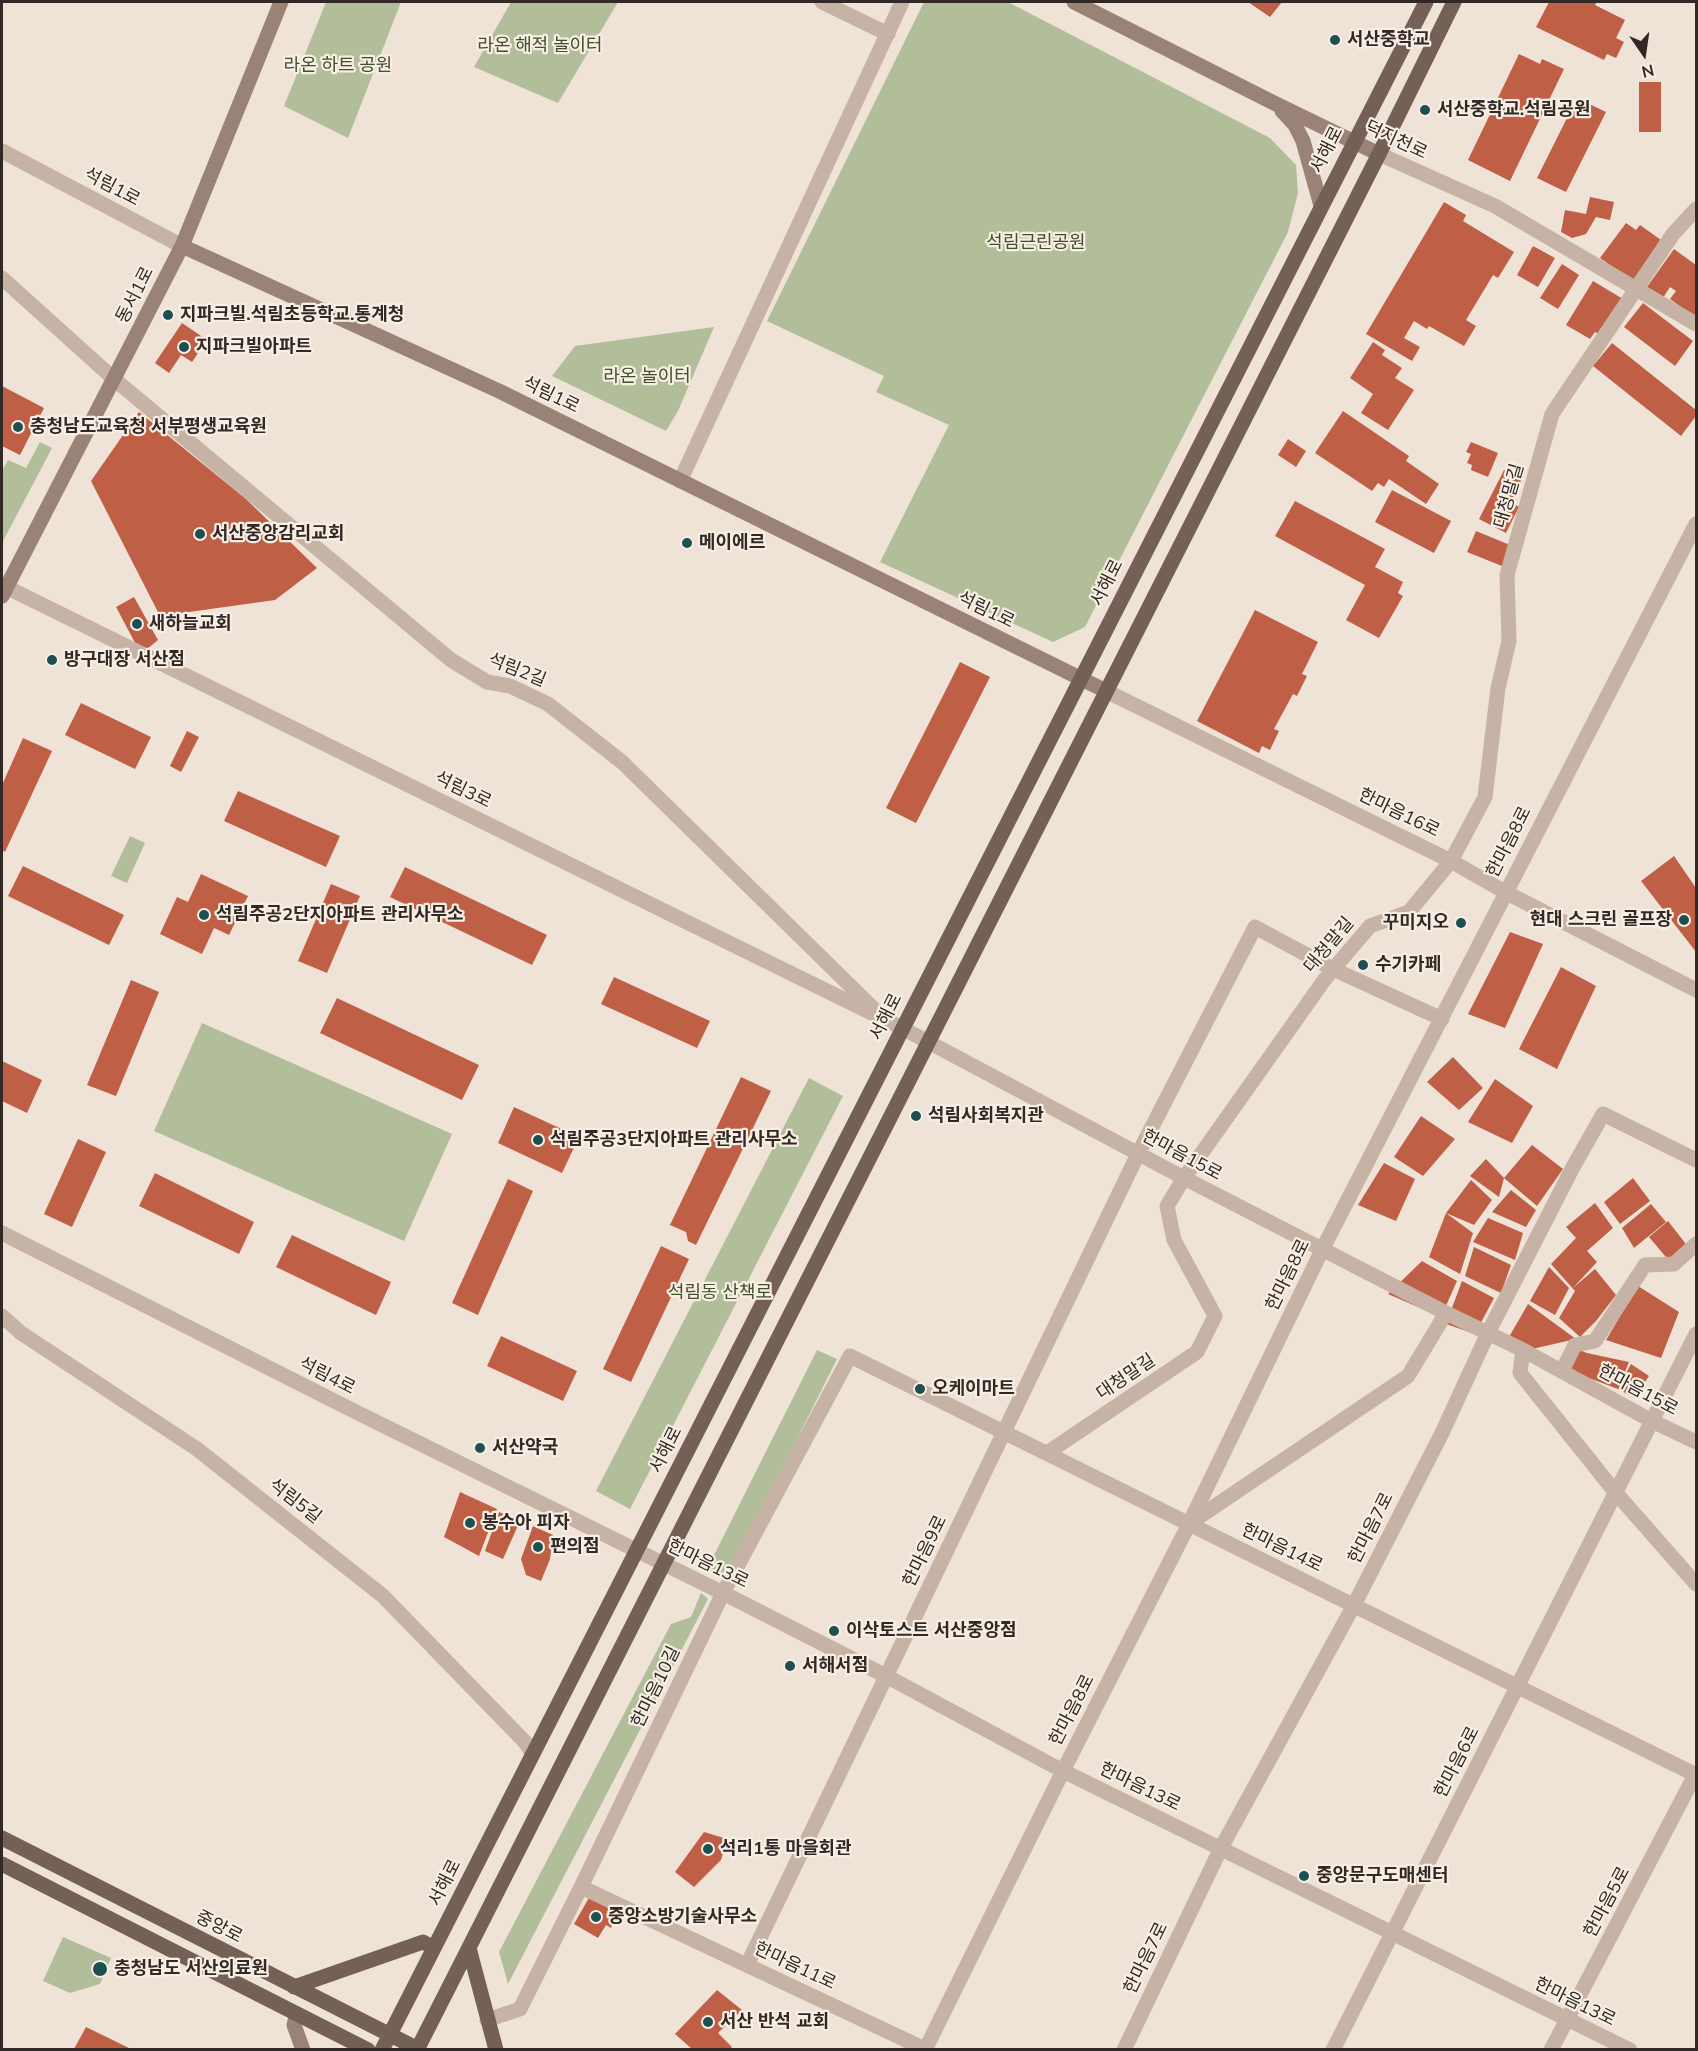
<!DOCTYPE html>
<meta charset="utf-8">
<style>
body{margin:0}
#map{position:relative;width:1698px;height:2051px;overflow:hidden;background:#efe3d8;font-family:Mulish,sans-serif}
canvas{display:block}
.frame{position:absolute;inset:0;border:3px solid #322926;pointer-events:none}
.north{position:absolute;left:1614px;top:24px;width:60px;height:60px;-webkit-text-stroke:4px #f7eee4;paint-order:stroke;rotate:167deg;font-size:16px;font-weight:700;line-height:24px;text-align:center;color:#322926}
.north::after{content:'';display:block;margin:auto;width:21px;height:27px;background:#322926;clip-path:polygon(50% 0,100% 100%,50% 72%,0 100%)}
</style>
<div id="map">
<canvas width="1698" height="2051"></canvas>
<div class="frame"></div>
<div class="north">N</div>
</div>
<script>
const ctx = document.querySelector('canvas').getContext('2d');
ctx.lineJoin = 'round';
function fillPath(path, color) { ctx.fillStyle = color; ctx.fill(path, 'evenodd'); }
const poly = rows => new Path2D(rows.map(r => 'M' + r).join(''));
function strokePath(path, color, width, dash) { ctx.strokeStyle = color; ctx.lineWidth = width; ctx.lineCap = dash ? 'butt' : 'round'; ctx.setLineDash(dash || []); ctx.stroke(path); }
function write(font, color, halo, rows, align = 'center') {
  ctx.font = font + ' Mulish,"Noto Sans KR",sans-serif'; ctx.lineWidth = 4.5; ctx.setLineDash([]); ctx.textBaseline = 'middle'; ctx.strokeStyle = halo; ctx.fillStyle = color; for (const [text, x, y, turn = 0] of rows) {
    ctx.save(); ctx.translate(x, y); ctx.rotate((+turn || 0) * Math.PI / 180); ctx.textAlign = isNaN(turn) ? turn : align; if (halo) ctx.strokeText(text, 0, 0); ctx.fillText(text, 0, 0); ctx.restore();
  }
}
fillPath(poly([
 [326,2,401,2,348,138,284,106],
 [511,2,618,2,558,103,474,67],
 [924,2,1008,2,1270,138,1296,165,1298,193,1288,232,1085,627,1053,642,880,562,949,425,876,392,884,376,767,321],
 [714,327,678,411,666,431,552,376,575,346],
 [40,442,52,448,2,543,2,471,8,460,26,468],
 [130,836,145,843,127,883,111,876],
 [202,1023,452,1134,404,1241,154,1131],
 [809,1078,843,1096,630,1509,596,1491],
 [817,1350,837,1359,727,1579,707,1569],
 [701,1593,708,1599,508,1984,499,1952,671,1624,691,1617],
 [63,1937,111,1958,100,1984,70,1993,43,1981]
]), '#b2bd99');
fillPath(poly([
 [1248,2,1282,2,1270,17],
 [1549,2,1597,2,1595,5,1625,20,1616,38,1624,42,1616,58,1607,54,1604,60,1536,27],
 [1519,54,1540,64,1542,59,1564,69,1510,181,1468,160],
 [1639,82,1661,82,1661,132,1639,132],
 [1577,98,1606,112,1566,192,1537,178],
 [1590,197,1614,202,1610,220,1596,217,1586,234,1572,238,1561,232,1565,210,1586,214],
 [1444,202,1466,215,1463,221,1514,252,1498,278,1493,275,1466,320,1476,326,1464,346,1429,326,1427,329,1414,321,1404,338,1420,347,1412,361,1366,334],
 [1626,223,1636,230,1640,225,1661,240,1633,281,1600,258],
 [1533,246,1555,258,1538,287,1517,275],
 [1674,249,1696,265,1696,318,1670,299,1676,291,1670,287,1663,298,1647,287],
 [1562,264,1579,275,1558,309,1540,298],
 [1593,281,1623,299,1601,335,1595,332,1590,339,1566,325],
 [1643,303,1693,341,1675,366,1624,327],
 [182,323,207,340,192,362,181,355,169,373,155,363],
 [1373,342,1385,350,1382,355,1402,368,1395,378,1414,390,1388,430,1361,413,1373,394,1350,378],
 [1612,343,1696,410,1696,416,1681,436,1593,366],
 [2,386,44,408,20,455,2,446],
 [1343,411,1409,456,1406,461,1439,484,1426,504,1389,479,1384,487,1378,483,1372,491,1315,453],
 [139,412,246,499,317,568,275,600,160,616,91,481],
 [1288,439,1306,451,1296,467,1278,455],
 [1471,442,1498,453,1488,477,1471,470,1472,465,1467,463,1471,454,1466,452],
 [1504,470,1522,479,1511,502,1519,507,1506,533,1479,519],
 [1392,490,1451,521,1434,553,1375,522],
 [1295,501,1385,549,1375,567,1403,582,1398,593,1403,596,1379,638,1346,620,1365,585,1275,536],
 [1476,531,1510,545,1502,566,1467,552],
 [134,597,158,640,141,654,116,607],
 [1255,610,1318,642,1302,674,1307,676,1297,696,1293,694,1274,729,1279,731,1270,750,1262,746,1259,753,1197,721],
 [960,662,990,677,916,823,886,808],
 [81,703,151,737,135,769,65,735],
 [187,731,199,737,181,772,170,766],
 [23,738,52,751,5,852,2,850,2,785],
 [238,791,340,836,326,867,224,821],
 [1674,856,1696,888,1696,952,1641,881],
 [23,866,124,915,109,945,8,896],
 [405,867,547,935,532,965,390,897],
 [201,874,248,896,229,935,214,928,202,954,160,934,177,897,188,902],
 [331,884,360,896,327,973,298,961],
 [1510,932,1543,944,1505,1028,1468,1014],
 [1561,967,1596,986,1557,1069,1519,1049],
 [614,977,710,1021,697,1048,601,1004],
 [131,980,159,992,116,1096,87,1085],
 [337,998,479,1065,462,1100,320,1033],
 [1453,1057,1483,1088,1459,1110,1427,1082],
 [2,1061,42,1080,27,1113,2,1101],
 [741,1077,771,1091,696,1245,688,1241,686,1232,670,1225],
 [1495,1079,1533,1106,1512,1143,1468,1122],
 [514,1107,579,1137,562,1173,498,1143],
 [1421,1116,1455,1139,1423,1176,1394,1157],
 [78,1139,106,1152,72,1227,44,1214],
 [1532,1145,1563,1169,1537,1206,1504,1178],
 [1486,1159,1504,1178,1499,1197,1470,1176],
 [1384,1163,1415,1179,1396,1221,1358,1205],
 [155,1173,254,1222,239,1254,139,1206],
 [1633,1178,1650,1201,1620,1224,1604,1202],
 [508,1179,533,1191,478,1315,452,1303],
 [1471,1180,1492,1200,1474,1225,1446,1213],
 [1511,1190,1536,1210,1526,1227,1492,1212],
 [1595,1203,1613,1228,1587,1251,1597,1262,1573,1288,1595,1269,1616,1295,1596,1321,1580,1337,1559,1318,1575,1291,1551,1264,1576,1238,1566,1227],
 [1651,1204,1666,1222,1634,1248,1622,1228],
 [1446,1213,1473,1233,1460,1274,1429,1257],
 [1488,1218,1523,1233,1515,1260,1473,1242],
 [1668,1221,1689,1248,1671,1263,1649,1237],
 [292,1235,391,1282,376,1315,276,1267],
 [661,1246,689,1259,631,1382,603,1369],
 [1474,1247,1511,1265,1501,1293,1465,1276],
 [1422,1261,1457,1281,1441,1317,1388,1294],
 [1549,1267,1569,1288,1555,1315,1530,1301],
 [1462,1281,1494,1298,1475,1334,1446,1324],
 [1638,1286,1679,1312,1661,1358,1606,1340],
 [1528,1304,1576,1339,1532,1349,1509,1337],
 [501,1336,577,1371,563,1401,487,1366],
 [1577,1349,1587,1353,1629,1362,1618,1389,1565,1369],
 [1631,1364,1649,1376,1634,1398,1618,1389],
 [460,1492,497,1509,479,1556,444,1537],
 [499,1512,520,1521,503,1559,485,1551],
 [533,1526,553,1535,550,1559,541,1581,526,1575,521,1559],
 [704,1832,727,1839,721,1860,694,1887,675,1872],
 [590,1896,616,1911,611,1928,606,1925,598,1938,574,1924],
 [717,1990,742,2010,718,2033,732,2047,730,2049,692,2049,675,2034],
 [86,2027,131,2049,74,2049]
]), '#bf5f46');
strokePath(poly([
 [822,2,888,34],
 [2,151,182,246],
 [1379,154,1495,206,1696,324],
 [2,278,114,379,451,660,487,682,510,686,548,704,622,762,875,1010],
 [680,481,902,2],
 [6,587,902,1028,1184,1178,1446,1313,1523,1350,1652,1421,1696,1442],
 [1106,691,1451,861,1505,892,1696,990],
 [2,1233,360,1414,723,1593,886,1676,1063,1771,1630,2050],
 [2,1316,21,1333,197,1449,383,1596,525,1742,533,1754],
 [1523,1350,1520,1373,1616,1493,1696,1584],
 [1562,1371,1575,1345,1595,1341,1645,1265,1674,1264,1696,1244],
 [1047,1453,1197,1352,1215,1316,1174,1240,1167,1206,1184,1178,1325,979,1370,926,1409,912,1451,861,1485,797,1498,688,1509,641,1507,575,1552,414,1673,234,1696,209],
 [1190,1523,1408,1376,1446,1313],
 [581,1887,927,2050],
 [747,1965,1138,1154,1255,927,1333,969,1442,1019],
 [487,2020,520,2009,581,1887,723,1593,850,1356,1696,1775],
 [925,2050,1063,1771,1189,1524,1322,1250,1696,524],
 [1124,2050,1221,1848,1354,1605,1442,1433,1488,1333,1573,1167,1603,1114,1696,1160],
 [1333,2050,1696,1334],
 [1551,2050,1696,1773]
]), '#c6b3a5', 15);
strokePath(poly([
 [1074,2,1276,104,1379,154],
 [1282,111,1295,125,1303,141,1321,206],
 [182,246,499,391,1106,691],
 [2,596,182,246,281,2],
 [297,2014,294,2025,303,2050]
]), '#9a8277', 15);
strokePath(poly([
 [2,1838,418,2049],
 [2,1864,368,2050],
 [469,1948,496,2050],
 [294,1987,423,1942,434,1948],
 [382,2050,1426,2],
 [417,2050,1379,154,1454,2]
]), '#746057', 15);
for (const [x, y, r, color] of [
 [1335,40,6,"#1e5051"],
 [1425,110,6,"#1e5051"],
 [168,315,6,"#1e5051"],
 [184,347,6,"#1e5051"],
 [18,427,6,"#1e5051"],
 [200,534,6,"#1e5051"],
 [687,543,6,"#1e5051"],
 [137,624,6,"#1e5051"],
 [52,660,6,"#1e5051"],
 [204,915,6,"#1e5051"],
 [1684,920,6,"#1e5051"],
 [1461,923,6,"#1e5051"],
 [1363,965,6,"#1e5051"],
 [916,1116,6,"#1e5051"],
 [538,1140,6,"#1e5051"],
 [920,1389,6,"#1e5051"],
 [480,1448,6,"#1e5051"],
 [470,1523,6,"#1e5051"],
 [538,1547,6,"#1e5051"],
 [834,1631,6,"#1e5051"],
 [790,1666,6,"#1e5051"],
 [708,1849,6,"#1e5051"],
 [1304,1876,6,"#1e5051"],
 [596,1917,6,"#1e5051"],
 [100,1969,8,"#1e5051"],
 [708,2022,6,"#1e5051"]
]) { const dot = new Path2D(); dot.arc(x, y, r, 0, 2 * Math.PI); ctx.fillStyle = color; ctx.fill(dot); strokePath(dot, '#f7eee4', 2); }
write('bold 18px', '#322926', '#f7eee4', [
 ["서산중학교",1347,40],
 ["서산중학교.석림공원",1437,110],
 ["지파크빌.석림초등학교.통계청",180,315],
 ["지파크빌아파트",196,347],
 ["충청남도교육청 서부평생교육원",30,427],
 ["서산중앙감리교회",212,534],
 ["메이에르",699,543],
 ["새하늘교회",149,624],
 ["방구대장 서산점",64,660],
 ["석림주공2단지아파트 관리사무소",216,915],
 ["현대 스크린 골프장",1672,920,"right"],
 ["꾸미지오",1449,923,"right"],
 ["수기카페",1375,965],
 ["석림사회복지관",928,1116],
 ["석림주공3단지아파트 관리사무소",550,1140],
 ["오케이마트",932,1389],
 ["서산약국",492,1448],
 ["봉수아 피자",482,1523],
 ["편의점",550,1547],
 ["이삭토스트 서산중앙점",846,1631],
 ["서해서점",802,1666],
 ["석리1통 마을회관",720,1849],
 ["중앙문구도매센터",1316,1876],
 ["중앙소방기술사무소",608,1917],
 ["충청남도 서산의료원",114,1969],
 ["서산 반석 교회",720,2022]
], 'left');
write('18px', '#434f2b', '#f7eee4', [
 ["라온 해적 놀이터",540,46],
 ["라온 하트 공원",338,66],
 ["석림근린공원",1036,243],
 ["라온 놀이터",647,377],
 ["석림동 산책로",720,1293]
]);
write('18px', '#322926', '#f7eee4', [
 ["덕지천로",1396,140,25],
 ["서해로",1327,150,-63],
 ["석림1로",112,187,28],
 ["동서1로",135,295,-63],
 ["석림1로",551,395,26],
 ["대청말길",1509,496,-74],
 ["서해로",1107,583,-63],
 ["석림1로",986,610,26],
 ["석림2길",517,670,22],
 ["석림3로",463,790,26],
 ["한마음16로",1399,813,26],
 ["한마음8로",1509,842,-63],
 ["대청말길",1329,945,-50],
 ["서해로",886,1017,-63],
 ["한마음15로",1182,1155,28],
 ["한마음8로",1288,1275,-64],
 ["석림4로",327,1376,27],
 ["대청말길",1126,1377,-34],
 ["한마음15로",1638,1390,28],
 ["서해로",666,1450,-63],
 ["석림5길",295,1501,38],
 ["한마음7로",1371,1528,-63],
 ["한마음14로",1282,1548,26],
 ["한마음9로",925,1551,-64],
 ["한마음13로",708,1564,26],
 ["한마음10길",656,1687,-64],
 ["한마음8로",1072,1710,-63],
 ["한마음6로",1457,1762,-63],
 ["한마음13로",1140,1787,26],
 ["서해로",445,1883,-63],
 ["한마음5로",1607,1902,-62],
 ["중앙로",219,1927,27],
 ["한마음7로",1146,1958,-64],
 ["한마음11로",795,1966,25],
 ["한마음13로",1575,2002,26]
]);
</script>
